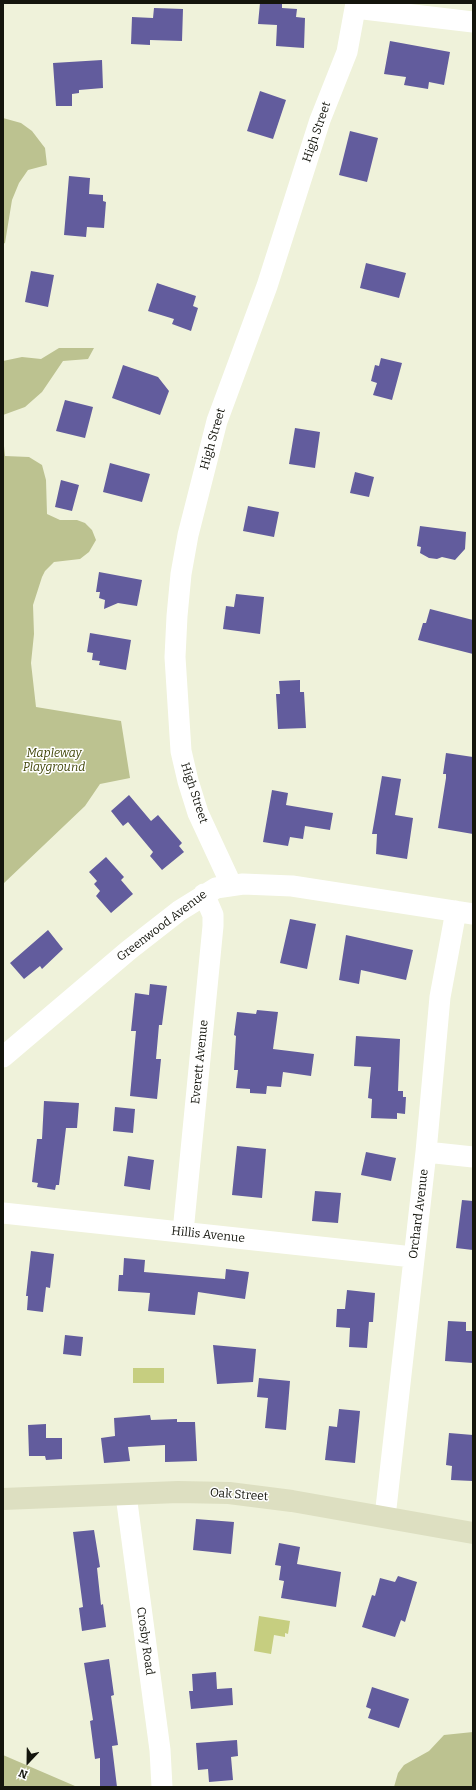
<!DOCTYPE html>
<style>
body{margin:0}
#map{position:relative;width:476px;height:1790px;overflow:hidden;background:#eff2da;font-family:Bitter,serif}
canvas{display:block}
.frame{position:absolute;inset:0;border:4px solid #14150d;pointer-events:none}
.north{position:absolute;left:8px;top:1742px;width:40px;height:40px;-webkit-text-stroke:3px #fff;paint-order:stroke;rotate:202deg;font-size:11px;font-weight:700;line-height:16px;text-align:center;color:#14150d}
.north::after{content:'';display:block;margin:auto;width:14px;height:18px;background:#14150d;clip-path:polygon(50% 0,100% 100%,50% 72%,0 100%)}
</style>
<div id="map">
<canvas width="476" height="1790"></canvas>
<div class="frame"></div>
<div class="north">N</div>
</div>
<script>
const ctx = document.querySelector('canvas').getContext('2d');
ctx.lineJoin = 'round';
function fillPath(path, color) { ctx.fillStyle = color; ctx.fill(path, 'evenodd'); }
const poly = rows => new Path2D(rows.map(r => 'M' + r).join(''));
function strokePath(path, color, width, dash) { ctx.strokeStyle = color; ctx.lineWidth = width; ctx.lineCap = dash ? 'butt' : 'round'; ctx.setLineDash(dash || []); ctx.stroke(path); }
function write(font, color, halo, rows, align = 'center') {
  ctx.font = font + ' Bitter,serif'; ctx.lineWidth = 3; ctx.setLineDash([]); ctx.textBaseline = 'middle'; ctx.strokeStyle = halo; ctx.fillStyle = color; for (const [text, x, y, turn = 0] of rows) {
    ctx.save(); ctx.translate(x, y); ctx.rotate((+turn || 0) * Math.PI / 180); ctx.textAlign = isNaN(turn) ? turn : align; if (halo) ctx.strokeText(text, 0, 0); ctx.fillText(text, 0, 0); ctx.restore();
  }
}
fillPath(poly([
 [3,118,21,123,32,131,45,148,47,165,28,170,19,183,12,200,5,243,3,244],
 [59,348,94,348,88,359,63,361,42,392,25,407,3,415,3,361,22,357,41,359],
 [3,436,5,456,29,457,42,465,46,480,47,514,60,520,77,520,85,523,92,530,96,540,89,552,80,559,54,562,45,571,42,577,33,605,34,634,31,663,36,707,121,721,130,778,100,784,85,806,3,884],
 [473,1732,473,1787,394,1787,398,1773,404,1765,429,1751,444,1735],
 [3,1755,75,1786,74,1787,3,1787]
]), '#bcc290');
fillPath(poly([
 [133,1368,164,1368,164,1383,133,1383],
 [259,1616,290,1621,288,1634,285,1633,285,1637,274,1635,271,1654,254,1651]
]), '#c6ce80');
fillPath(poly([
 [260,3,282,3,282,8,297,9,296,17,305,18,304,48,276,46,277,25,258,24],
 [154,8,183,9,182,41,150,40,150,45,131,44,132,17,153,18],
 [390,41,450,52,444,85,429,82,428,89,404,85,406,77,384,74],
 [102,60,103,88,79,90,79,93,72,94,72,106,56,106,53,63],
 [260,91,286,100,273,139,247,131],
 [350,131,378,138,367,182,339,175],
 [69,176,90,178,89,194,103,195,103,201,106,202,104,228,87,227,86,237,64,235],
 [366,263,406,273,399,298,360,288],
 [31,271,54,275,48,307,25,302],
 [157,283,196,296,193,306,198,308,191,331,172,324,174,319,148,311],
 [381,358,402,363,392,400,373,395,377,383,371,381,375,365,379,366],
 [123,365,158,377,169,391,160,415,112,398],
 [65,400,93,407,85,438,56,431],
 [295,428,320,432,315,468,289,464],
 [110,463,150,474,142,502,103,492],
 [355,472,374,477,369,497,350,493],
 [61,480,79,485,72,511,55,507],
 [248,506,279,512,274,537,243,531],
 [420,526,466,532,465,549,455,560,442,557,437,559,429,558,420,553,421,547,417,546],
 [99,572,142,580,137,606,118,603,104,609,105,600,99,598,100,592,96,592],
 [236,594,264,597,260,634,223,629,226,606,234,607],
 [430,609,473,620,473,654,418,640,423,623,426,623],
 [90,633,131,640,126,670,99,665,100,661,92,660,93,653,87,652],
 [300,680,300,692,304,692,306,728,278,729,276,694,280,694,279,681],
 [446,753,473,757,473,834,438,828,446,778,446,774,443,774],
 [382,776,401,779,395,815,413,818,407,859,376,854,377,834,372,834],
 [272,790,288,793,286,805,333,813,330,830,305,826,303,839,290,837,288,846,263,842],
 [129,795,151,821,158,815,182,843,179,846,184,852,162,870,150,856,153,852,128,822,123,826,111,811],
 [106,857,124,877,121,880,133,894,111,913,96,896,100,891,94,884,97,881,89,872],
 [290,919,316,924,307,969,280,963],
 [48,930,63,949,42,969,40,966,24,979,10,963],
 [346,935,413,950,406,980,361,970,359,984,339,980],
 [150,984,167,986,162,1025,159,1025,156,1059,161,1059,157,1099,130,1096,136,1031,131,1031,135,993,149,995],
 [257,1010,278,1012,273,1049,314,1054,311,1076,283,1072,281,1087,267,1086,266,1094,250,1093,250,1089,236,1088,238,1070,234,1070,236,1036,234,1035,237,1012,256,1014],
 [356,1036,400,1039,398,1091,403,1091,403,1097,406,1097,405,1114,397,1113,397,1119,371,1118,372,1099,368,1098,371,1067,354,1066],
 [44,1101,79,1103,77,1128,66,1128,59,1185,56,1185,55,1190,37,1187,38,1183,32,1182,37,1139,42,1139],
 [115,1107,135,1109,133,1133,113,1131],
 [237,1146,266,1149,262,1198,232,1195],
 [366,1152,396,1158,391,1181,361,1175],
 [128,1156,154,1160,150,1190,124,1186],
 [315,1191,341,1193,338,1223,312,1221],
 [462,1200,473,1201,473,1250,456,1248],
 [31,1251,54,1254,50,1288,46,1287,43,1312,27,1310,28,1296,26,1296],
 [124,1258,145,1260,144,1272,225,1279,226,1269,249,1272,245,1299,198,1292,195,1315,148,1311,150,1293,118,1291,119,1275,123,1275],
 [347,1290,375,1293,373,1322,369,1322,367,1348,349,1347,350,1328,336,1327,337,1309,345,1309],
 [448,1321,466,1322,466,1331,473,1331,473,1363,445,1361],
 [65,1335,83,1337,81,1356,63,1354],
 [213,1345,256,1349,253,1382,217,1384],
 [259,1378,290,1381,286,1430,265,1428,268,1398,257,1397],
 [339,1409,360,1411,355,1463,325,1460,329,1426,337,1427],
 [150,1415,151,1420,177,1419,177,1422,195,1422,197,1461,165,1462,165,1445,128,1447,130,1461,104,1463,101,1438,115,1436,114,1418],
 [46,1424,46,1438,62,1438,62,1459,46,1460,45,1456,29,1456,28,1425],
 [449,1433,473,1435,473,1481,451,1480,452,1466,446,1465],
 [196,1519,234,1522,231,1554,193,1550],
 [94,1530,100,1567,97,1568,101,1605,103,1604,106,1627,82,1631,79,1608,83,1607,73,1532],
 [279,1543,300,1547,297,1564,341,1572,336,1607,281,1598,284,1581,279,1580,281,1566,275,1565],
 [398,1576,417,1582,405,1622,401,1620,395,1637,362,1627,372,1595,375,1596,380,1578,395,1582],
 [109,1659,114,1695,111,1696,118,1745,112,1746,117,1787,100,1787,100,1758,95,1759,90,1721,93,1720,84,1663],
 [216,1672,217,1689,232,1688,233,1705,191,1709,189,1691,193,1691,192,1674],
 [372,1687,409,1699,399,1728,368,1718,371,1709,366,1707],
 [237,1740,238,1756,231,1757,233,1780,209,1782,208,1769,198,1770,196,1743]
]), '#625c9d');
strokePath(poly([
 [355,8,473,22],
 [231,884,198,813,188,781,181,751,175,657,177,616,181,574,188,535,217,421,267,286,320,120,347,52,356,3],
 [3,1057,129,950,179,911,216,888,243,884,292,886,473,914],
 [426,1152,473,1157],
 [3,1213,413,1257],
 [183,1232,213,926,213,915,204,894],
 [126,1495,160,1750,162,1787],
 [385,1517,426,1152,440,997,456,911]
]), '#fff', 21);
strokePath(poly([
 [3,1499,178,1492,229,1493,292,1501,473,1533]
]), '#dddfc1', 22);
write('12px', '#14150d', '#fff', [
 ["High Street",317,132,-71],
 ["High Street",213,439,-74],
 ["High Street",194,793,72],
 ["Greenwood Avenue",162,926,-37],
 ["Everett Avenue",200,1062,-84],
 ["Orchard Avenue",419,1214,-83],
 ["Hillis Avenue",208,1235,6],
 ["Oak Street",239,1495,4],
 ["Crosby Road",145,1641,82]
]);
write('italic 12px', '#43480b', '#fff', [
 ["Mapleway",54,754],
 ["Playground",54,768]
]);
</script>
